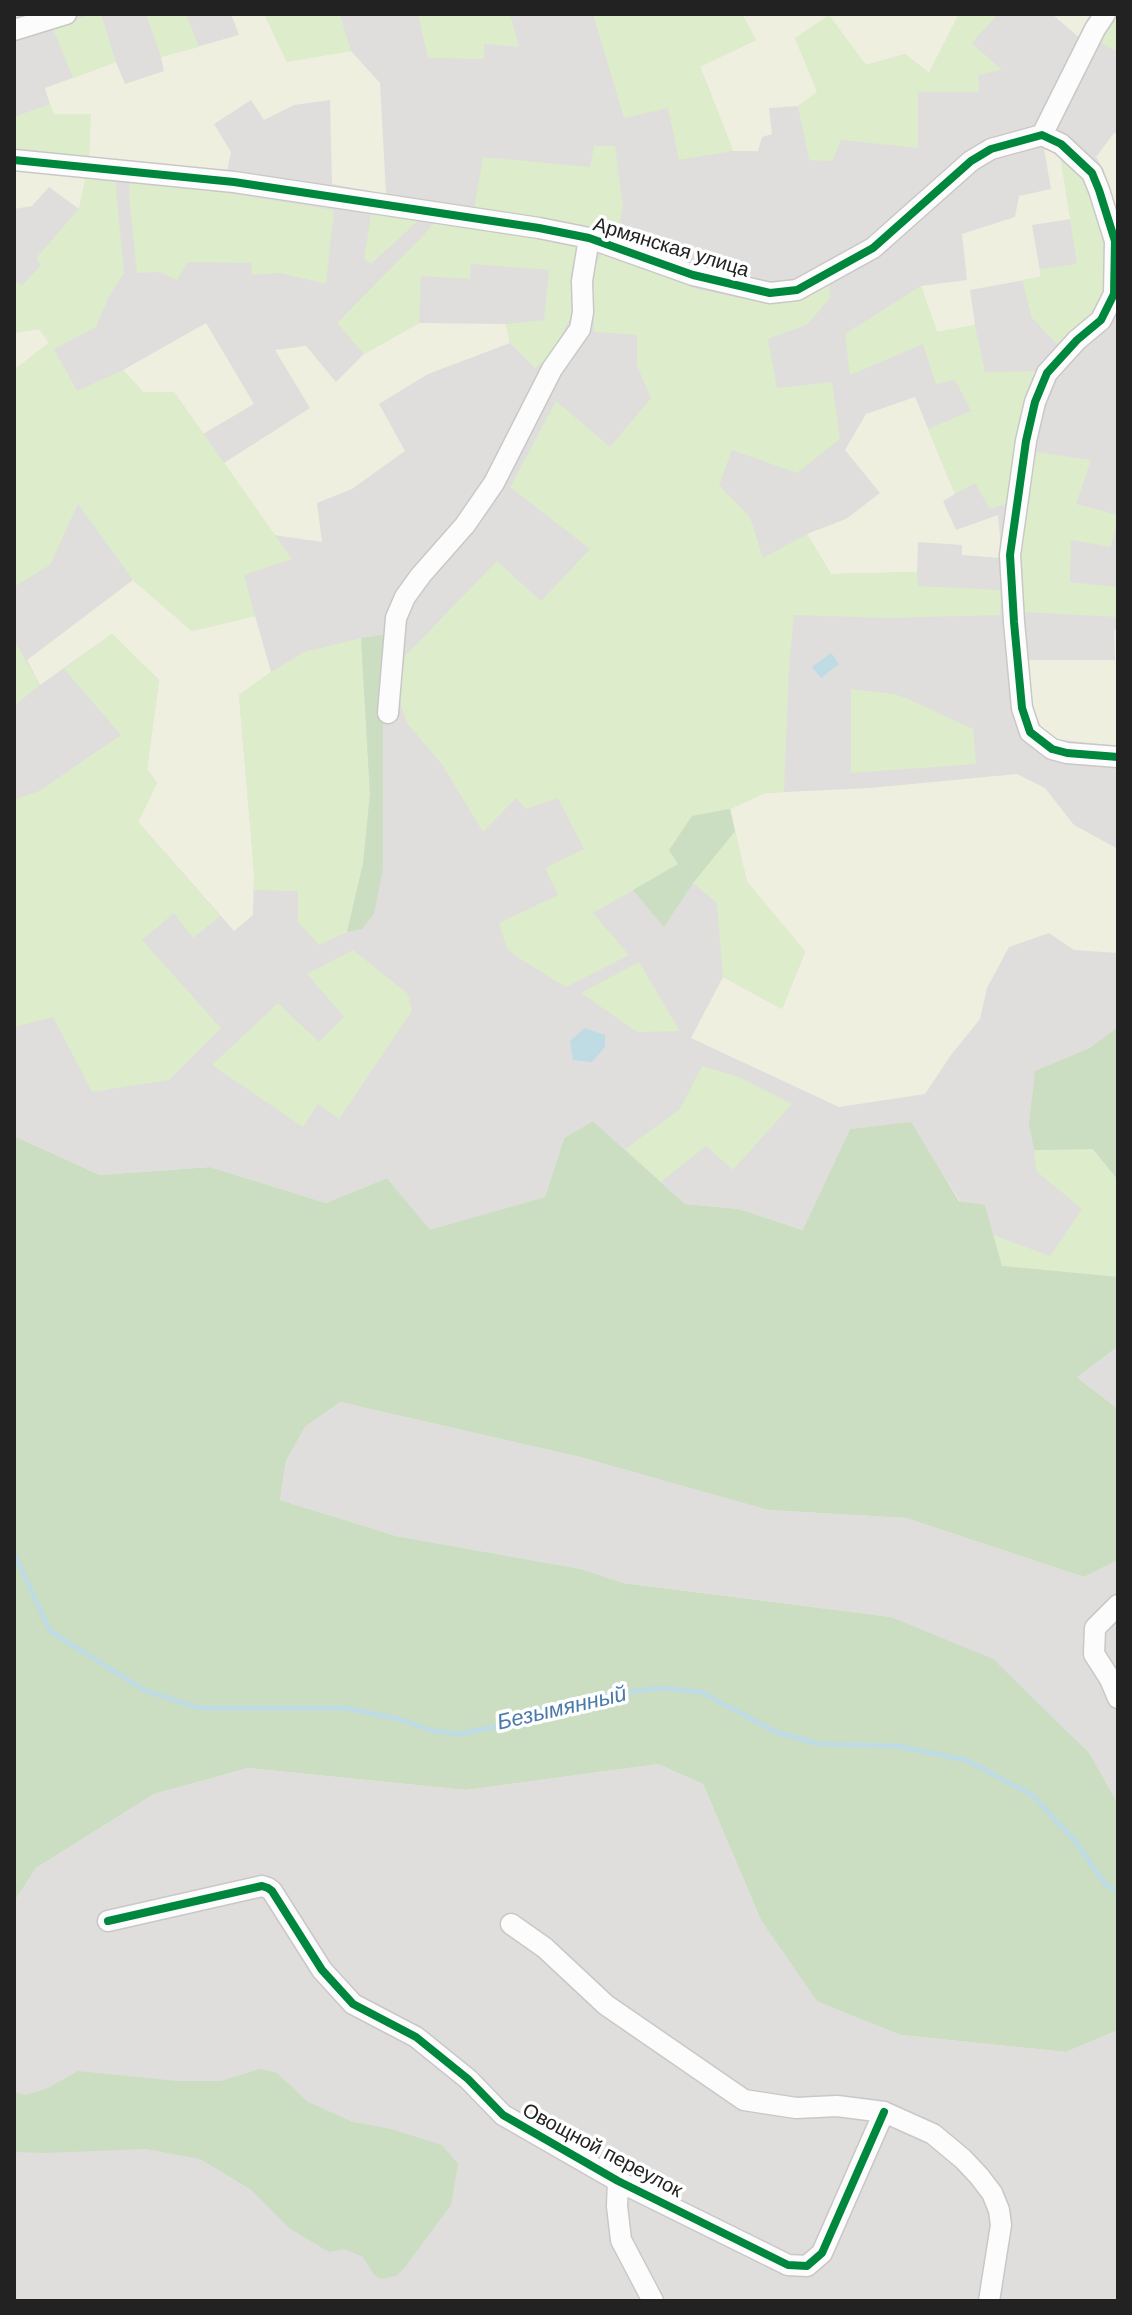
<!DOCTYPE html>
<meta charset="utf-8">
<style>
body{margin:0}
#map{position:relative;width:1132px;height:2315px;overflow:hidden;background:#f0eeeb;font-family:Helvetica,sans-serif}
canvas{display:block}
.frame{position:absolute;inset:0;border:16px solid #222;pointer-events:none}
</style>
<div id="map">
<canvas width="1132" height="2315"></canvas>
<div class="frame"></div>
</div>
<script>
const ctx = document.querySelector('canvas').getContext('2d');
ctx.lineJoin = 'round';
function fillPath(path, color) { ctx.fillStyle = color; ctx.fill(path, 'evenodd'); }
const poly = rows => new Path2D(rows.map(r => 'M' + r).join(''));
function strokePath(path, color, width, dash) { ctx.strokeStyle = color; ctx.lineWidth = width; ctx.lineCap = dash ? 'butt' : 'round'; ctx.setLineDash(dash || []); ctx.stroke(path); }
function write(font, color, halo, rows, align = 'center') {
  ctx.font = font + ' Helvetica,sans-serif'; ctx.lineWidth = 7; ctx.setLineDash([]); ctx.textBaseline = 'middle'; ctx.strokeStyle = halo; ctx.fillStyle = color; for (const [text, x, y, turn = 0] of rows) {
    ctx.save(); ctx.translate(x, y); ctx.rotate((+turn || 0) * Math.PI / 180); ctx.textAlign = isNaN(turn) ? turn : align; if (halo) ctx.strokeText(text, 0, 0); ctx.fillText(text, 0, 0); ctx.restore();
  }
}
fillPath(poly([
 [14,14,1118,14,1118,1409,1020,1332,985,1206,960,1201,910,1123,850,1129,804,1230,739,1209,685,1204,593,1121,564,1138,545,1197,430,1231,387,1178,326,1203,210,1167,100,1175,14,1136],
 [340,1402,580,1457,768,1510,906,1518,1084,1577,1118,1560,1118,1804,1090,1754,891,1617,623,1583,581,1569,396,1536,280,1500,286,1461,305,1427],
 [658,1764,703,1784,761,1920,901,2035,1066,2052,1118,2030,1118,2301,14,2301,14,1902,36,1868,154,1794,248,1768,466,1790]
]), '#dfdedc');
fillPath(poly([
 [231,14,264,14,287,61,351,51,380,83,386,194,332,184,330,100,294,105,264,120,251,100,214,124,231,152,227,171,89,157,90,114,53,114,45,88,116,62,125,84,164,71,161,57,239,35],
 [742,14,959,14,929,73,905,54,866,65,795,38,818,92,798,106,769,108,772,134,762,137,758,151,733,151,700,66,756,40],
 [1052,14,1100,14,1082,40],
 [1114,133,1118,133,1116,235,1104,170,1096,157],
 [1043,143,1059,149,1071,219,1032,225,1041,277,970,290,975,325,937,332,921,286,967,280,962,234,1015,217,1019,196,1051,189],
 [14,166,86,176,79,209,49,187,32,206,14,209],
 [206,323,254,404,203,434,174,392,143,392,123,370],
 [419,323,506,324,510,343,428,374,379,404,405,451,352,489,317,503,322,542,274,535,224,463,310,408,275,350,306,346,336,382,364,354],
 [39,329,50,342,14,370,14,333],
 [915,397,955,494,943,501,956,530,998,515,1002,558,962,555,962,545,918,542,917,572,831,574,807,534,846,519,880,493,845,450,866,414],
 [133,580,192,631,255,616,271,672,239,695,254,872,253,915,234,931,138,822,157,783,147,769,159,680,112,634,40,685,27,660],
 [1118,624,1118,746,1054,739,1042,729,1030,702,1028,660,1115,660,1114,632],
 [1017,774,1045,788,1074,825,1118,849,1118,953,1074,950,1049,933,1009,947,987,988,980,1019,951,1055,925,1094,839,1107,691,1038,723,977,782,1009,805,952,747,882,730,809,765,793,870,788]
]), '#efefdf');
fillPath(poly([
 [94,14,101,14,116,62,73,78,52,26],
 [146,14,186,14,199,47,161,57],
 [264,14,342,14,340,15,351,51,287,62],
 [418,14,510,14,519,47,484,44,484,59,428,58],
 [593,14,742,14,756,40,700,67,733,151,679,160,668,108,624,118],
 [959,14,998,14,972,43,1002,70,978,75,979,92,918,92,918,148,841,140,832,161,809,160,798,106,817,92,795,38,829,15,866,65,905,54,929,73],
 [1116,14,1118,14,1118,52,1098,41],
 [50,104,54,114,91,114,89,157,14,148,14,117],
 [594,146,615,146,623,206,617,237,474,210,483,157,590,167],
 [1059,149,1082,174,1100,223,1108,252,1108,295,1088,324,1061,348,1032,318,1022,280,1040,277,1040,269,1077,264],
 [86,176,115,178,124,273,109,296,96,327,54,349,77,391,123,370,143,392,174,392,292,559,244,575,255,616,192,631,133,580,78,504,50,565,14,587,14,370,49,343,39,329,14,333,14,280,22,286,41,265,36,258,79,209],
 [130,178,334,210,326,284,280,273,252,275,251,263,188,262,177,280,160,272,137,273,129,195],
 [372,208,420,219,371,264,364,259],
 [437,219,585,242,572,314,551,356,535,368,510,343,506,324,544,320,549,270,471,264,470,279,421,276,419,323,364,354,337,323,422,237],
 [602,252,696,289,770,304,803,300,829,282,830,298,808,324,768,339,777,388,832,382,840,439,797,473,732,450,719,485,750,517,763,558,807,534,831,574,917,572,918,586,1002,590,1000,615,888,618,794,615,789,667,784,792,765,793,730,809,692,816,679,864,593,913,629,955,566,987,517,957,507,949,499,923,558,895,545,868,584,849,558,798,526,809,516,798,483,832,441,763,407,723,399,700,405,656,497,561,541,601,590,549,510,487,556,401,610,447,651,398,637,366,637,335,594,332,593,270],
 [921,286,937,332,975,325,985,372,1044,371,1010,503,990,509,975,483,955,494,928,429,971,411,955,380,936,384,923,344,850,375,845,334],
 [1035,452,1091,460,1076,504,1118,515,1111,547,1071,540,1070,582,1116,587,1118,578,1118,617,1021,612,1020,557],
 [112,634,159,680,147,769,157,783,138,822,220,916,193,938,174,913,142,940,221,1028,169,1080,92,1092,53,1017,14,1027,14,800,39,791,121,735,64,669],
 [361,638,370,794,363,864,347,932,319,945,298,922,298,891,254,890,254,872,239,695,271,672,304,652],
 [14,640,40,685,14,706],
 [851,689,894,694,908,699,973,729,976,764,851,773],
 [735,831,747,882,805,951,782,1009,723,977,717,903,693,883],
 [353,950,408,994,412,1011,339,1119,318,1104,303,1127,212,1065,278,1003,319,1042,344,1017,307,974],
 [639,962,680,1031,637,1032,581,993],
 [702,1066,739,1077,792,1104,733,1170,706,1146,661,1182,625,1149,680,1109],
 [1093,1149,1118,1180,1118,1277,1002,1266,993,1235,1050,1256,1082,1209,1036,1171,1034,1150]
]), '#ddeccb');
fillPath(poly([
 [383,635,383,868,374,914,362,929,347,932,363,864,370,794,361,638],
 [730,809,735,831,693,883,664,927,633,890,678,864,669,850,692,816],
 [1118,1027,1118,1180,1093,1149,1034,1150,1029,1123,1035,1071,1090,1048],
 [593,1121,685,1204,739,1209,803,1230,850,1129,911,1122,959,1201,985,1205,1002,1266,1118,1277,1118,1346,1077,1377,1118,1409,1118,1560,1084,1577,906,1518,768,1510,580,1457,340,1402,305,1427,286,1461,280,1500,396,1536,581,1569,623,1583,891,1617,993,1659,1090,1754,1118,1804,1118,2030,1066,2052,901,2035,817,2001,761,1920,703,1784,658,1764,466,1790,248,1768,154,1794,36,1868,14,1902,14,1136,100,1175,210,1167,326,1203,387,1178,430,1230,545,1197,564,1138],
 [260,2069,277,2073,308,2102,353,2122,391,2129,442,2145,458,2164,451,2205,405,2267,396,2276,381,2279,374,2275,363,2257,344,2249,329,2252,289,2228,250,2189,200,2159,146,2149,45,2153,14,2152,14,2092,26,2095,48,2088,78,2071,177,2081,221,2081]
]), '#cbdec1');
fillPath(poly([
 [831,653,839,664,821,678,812,667],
 [585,1028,605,1035,605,1047,592,1062,573,1060,570,1041]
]), '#bfdbe3');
strokePath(poly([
 [14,1553,50,1631,144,1690,198,1708,346,1708,398,1719,434,1731,460,1734,503,1725,552,1707,604,1695,659,1688,701,1692,776,1732,819,1744,897,1746,966,1760,1032,1795,1075,1841,1106,1885,1118,1891]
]), '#bfdbe3', 5);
const minor = poly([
 [14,30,66,14],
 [1042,135,1095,29,1105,14],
 [14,160,234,182,539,228,589,238,693,275,770,293,797,290,873,248,971,161,991,149,1042,135,1061,144,1092,173,1099,190,1115,241,1114,294,1101,320,1077,340,1047,373,1035,402,1026,441,1010,555,1014,622,1022,708,1030,732,1052,749,1067,753,1118,757],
 [388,713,396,618,405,597,421,575,465,525,494,483,552,369,580,329,583,312,582,281,589,238],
 [1118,1605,1095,1628,1094,1654,1110,1679,1118,1698],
 [108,1921,262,1886,268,1888,272,1891,322,1970,353,2004,416,2037,468,2079,503,2115,618,2181,788,2265,807,2266,822,2253,884,2112],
 [511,1924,545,1948,606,2005,744,2100,796,2108,837,2106,884,2112,933,2134,963,2159,979,2176,992,2193,999,2210,1001,2225,989,2301],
 [618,2181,617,2206,621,2240,653,2301]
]);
strokePath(minor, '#c9c8c7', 23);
strokePath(minor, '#fdfcfc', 20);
strokePath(poly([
 [14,160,234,182,539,228,589,238,693,275,770,293,797,290,873,248,971,161,991,149,1042,135,1061,144,1092,173,1099,190,1115,241,1114,294,1101,320,1077,340,1047,373,1035,402,1026,441,1010,555,1014,622,1022,708,1030,732,1052,749,1067,753,1118,757],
 [108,1921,262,1886,268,1888,272,1891,322,1970,353,2004,416,2037,468,2079,503,2115,618,2181,788,2265,807,2266,822,2253,884,2112]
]), '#00873e', 8);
write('20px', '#222', '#fff', [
 ["Армянская улица",671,248,17],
 ["Овощной переулок",602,2151,28]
]);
write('italic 22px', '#4a7aab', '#fff', [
 ["Безымянный",562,1709,-13]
]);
</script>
